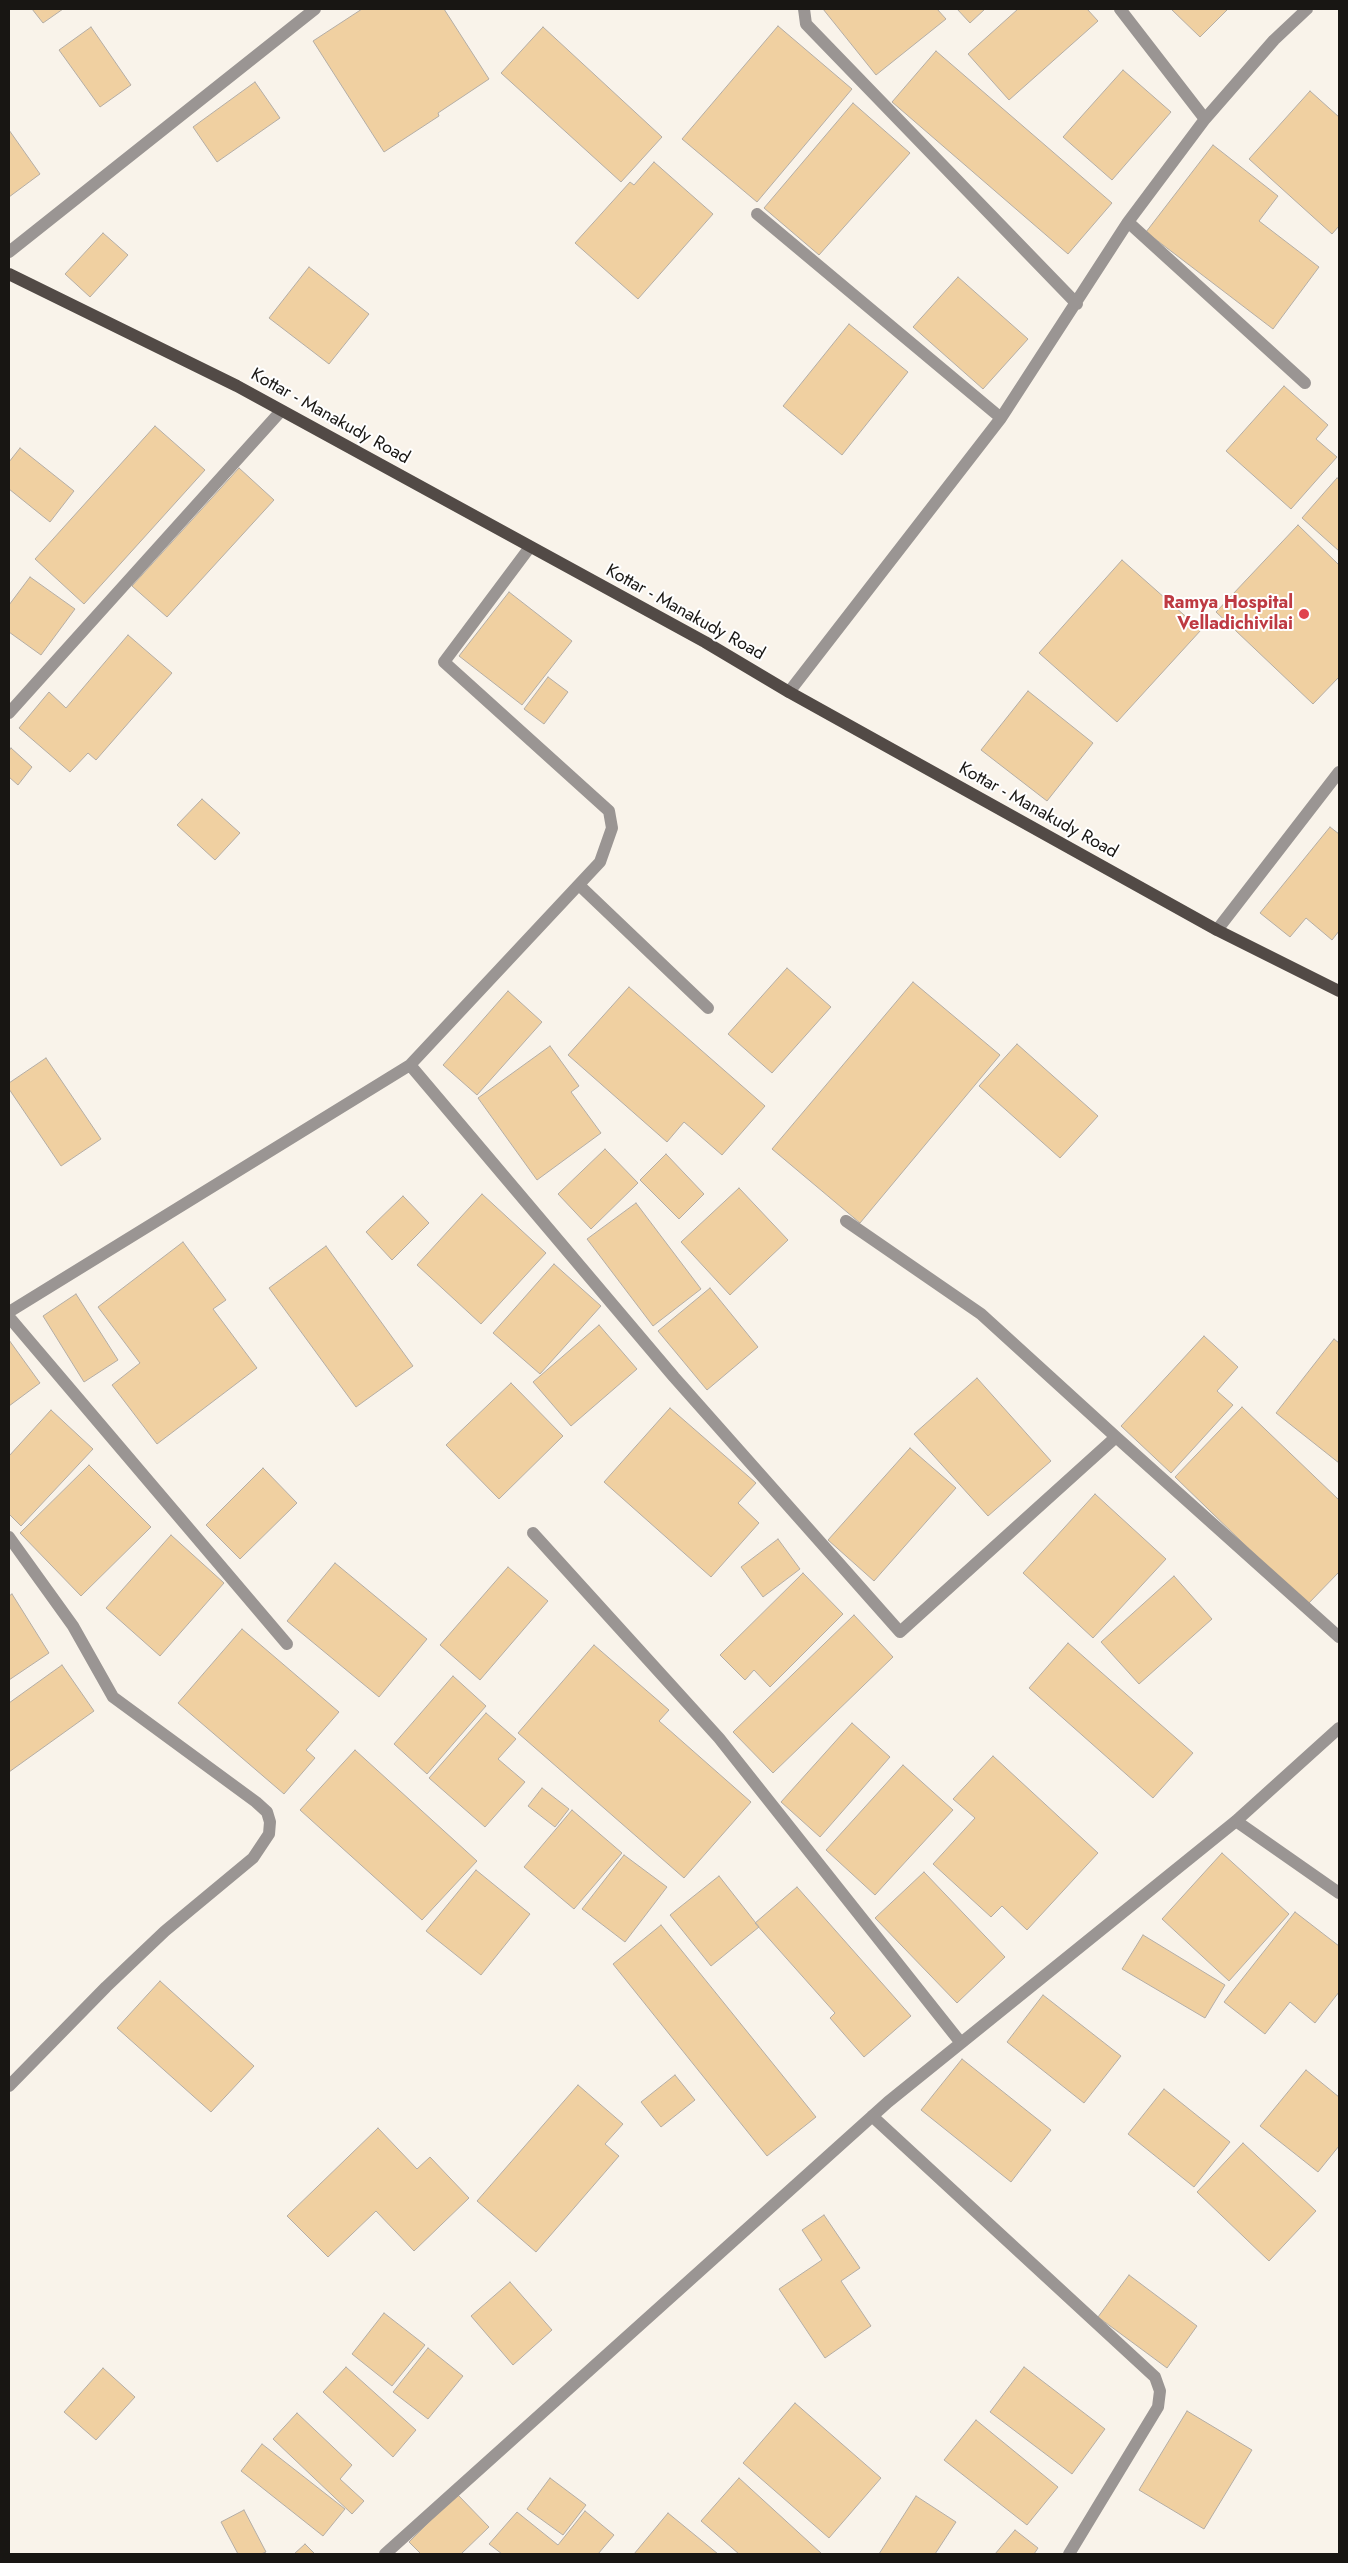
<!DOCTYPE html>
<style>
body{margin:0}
#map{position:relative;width:1348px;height:2563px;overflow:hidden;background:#f9f3ea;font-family:Jost,sans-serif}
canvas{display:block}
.frame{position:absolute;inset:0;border:10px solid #181613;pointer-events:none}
</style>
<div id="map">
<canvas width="1348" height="2563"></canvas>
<div class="frame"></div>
</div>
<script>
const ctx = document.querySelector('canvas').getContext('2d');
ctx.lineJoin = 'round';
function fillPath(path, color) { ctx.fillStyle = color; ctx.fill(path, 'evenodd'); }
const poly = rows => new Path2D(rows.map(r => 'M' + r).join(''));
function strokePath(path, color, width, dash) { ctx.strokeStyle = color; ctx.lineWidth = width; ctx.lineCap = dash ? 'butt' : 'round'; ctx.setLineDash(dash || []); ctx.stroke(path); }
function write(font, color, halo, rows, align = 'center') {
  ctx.font = font + ' Jost,sans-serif'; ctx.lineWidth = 4; ctx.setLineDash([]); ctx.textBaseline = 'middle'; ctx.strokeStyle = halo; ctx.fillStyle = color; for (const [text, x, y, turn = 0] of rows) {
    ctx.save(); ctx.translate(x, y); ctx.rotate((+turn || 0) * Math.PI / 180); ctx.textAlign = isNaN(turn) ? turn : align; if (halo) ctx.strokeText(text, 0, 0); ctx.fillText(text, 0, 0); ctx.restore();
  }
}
const building = poly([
 [32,9,63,9,43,23,32,9],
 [362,9,444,9,489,79,438,113,439,116,384,152,313,41,362,9],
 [823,9,937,9,946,19,876,75,823,9],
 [957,9,985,9,970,23,957,9],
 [1018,9,1087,9,1098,21,1009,100,968,54,1018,9],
 [1171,9,1228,9,1200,37,1171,9],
 [778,26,852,89,757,202,682,139,778,26],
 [91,27,131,85,100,107,59,50,91,27],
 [543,27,662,137,621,182,501,73,543,27],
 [936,51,1112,203,1068,254,892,102,936,51],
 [1123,70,1171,112,1112,180,1063,137,1123,70],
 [255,82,280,118,217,162,193,127,255,82],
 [1310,91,1339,117,1339,226,1332,234,1249,159,1310,91],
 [853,103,910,153,819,255,764,208,853,103],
 [9,130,40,174,9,197,9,130],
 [1213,145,1278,196,1259,221,1319,267,1273,329,1146,232,1213,145],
 [654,162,713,214,638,299,575,243,630,182,634,185,654,162],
 [103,233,128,255,90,297,65,274,103,233],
 [309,267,369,314,329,364,269,318,309,267],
 [958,277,1028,339,983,389,913,327,958,277],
 [849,324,908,372,842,455,783,406,849,324],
 [1284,386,1328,425,1316,439,1337,457,1291,509,1226,451,1284,386],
 [155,426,205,470,84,604,35,559,155,426],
 [20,448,74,491,50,522,9,489,9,462,20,448],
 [239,468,274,500,167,617,132,586,239,468],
 [1337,478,1339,479,1339,551,1302,518,1337,478],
 [1298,525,1339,565,1339,677,1313,704,1216,612,1298,525],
 [1122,560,1201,630,1117,722,1039,653,1122,560],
 [30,577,75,609,41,655,9,632,9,605,30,577],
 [509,592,572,641,522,705,459,656,509,592],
 [128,635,172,673,96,760,88,753,70,772,19,728,49,692,66,708,128,635],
 [548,677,568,692,544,724,524,709,548,677],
 [1028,691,1093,743,1047,801,981,750,1028,691],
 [11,748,32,767,18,785,9,777,9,751,11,748],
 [202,799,240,833,215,860,177,825,202,799],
 [1330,827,1339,834,1339,931,1332,940,1306,918,1290,937,1260,913,1330,827],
 [787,968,831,1007,772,1073,728,1034,787,968],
 [913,982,1000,1055,860,1223,772,1149,913,982],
 [629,987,765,1106,722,1155,684,1122,667,1142,568,1055,629,987],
 [508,991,542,1022,477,1095,443,1065,508,991],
 [1017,1044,1098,1116,1060,1158,979,1086,1017,1044],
 [550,1046,579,1086,571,1092,601,1133,537,1180,478,1098,550,1046],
 [46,1058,101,1139,61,1166,9,1089,9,1083,46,1058],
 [605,1149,638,1183,591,1229,558,1194,605,1149],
 [666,1154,704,1194,679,1219,640,1180,666,1154],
 [739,1188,788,1240,730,1295,681,1242,739,1188],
 [482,1194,546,1253,481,1324,417,1265,482,1194],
 [403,1196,429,1223,392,1260,366,1232,403,1196],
 [636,1203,701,1289,653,1326,587,1239,636,1203],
 [183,1242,226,1300,213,1309,257,1368,157,1444,112,1385,140,1363,98,1307,183,1242],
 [326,1246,413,1366,356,1407,269,1288,326,1246],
 [554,1264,601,1306,540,1374,493,1333,554,1264],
 [710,1288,758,1347,707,1390,658,1331,710,1288],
 [76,1294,118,1360,84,1382,43,1316,76,1294],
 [599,1325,637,1369,571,1426,533,1382,599,1325],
 [1204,1336,1238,1367,1217,1391,1233,1405,1171,1473,1121,1426,1204,1336],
 [1334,1339,1339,1343,1339,1463,1276,1413,1334,1339],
 [9,1340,40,1383,9,1406,9,1340],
 [977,1378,1051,1461,988,1516,914,1434,977,1378],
 [511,1383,563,1436,499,1499,446,1445,511,1383],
 [1242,1407,1339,1500,1339,1572,1307,1605,1175,1477,1242,1407],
 [670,1408,756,1483,738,1503,759,1523,711,1577,604,1482,670,1408],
 [51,1410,93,1449,21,1526,9,1514,9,1456,51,1410],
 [910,1448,956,1488,874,1581,828,1540,910,1448],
 [89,1465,151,1527,81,1596,20,1533,89,1465],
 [263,1468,297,1503,240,1559,206,1525,263,1468],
 [1095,1494,1166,1559,1093,1638,1023,1573,1095,1494],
 [171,1535,224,1583,160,1656,106,1608,171,1535],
 [778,1539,800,1569,763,1597,741,1567,778,1539],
 [335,1563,427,1639,379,1697,287,1621,335,1563],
 [508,1567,548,1601,480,1680,440,1645,508,1567],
 [803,1573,843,1614,770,1687,754,1670,745,1680,720,1655,803,1573],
 [1174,1576,1212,1619,1139,1684,1101,1642,1174,1576],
 [12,1594,49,1653,9,1680,9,1596,12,1594],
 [854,1615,893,1657,773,1773,733,1732,854,1615],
 [242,1629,339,1712,306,1750,315,1758,284,1794,178,1703,242,1629],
 [1068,1643,1193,1753,1153,1798,1029,1688,1068,1643],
 [594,1645,669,1710,659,1721,751,1802,684,1878,518,1733,594,1645],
 [62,1665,94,1711,9,1772,9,1703,62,1665],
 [453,1676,486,1706,427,1774,394,1744,453,1676],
 [486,1713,516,1739,498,1759,525,1782,485,1827,429,1778,486,1713],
 [852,1723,890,1757,820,1837,781,1802,852,1723],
 [355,1750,477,1861,422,1920,300,1810,355,1750],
 [993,1756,1098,1853,1027,1930,1002,1906,991,1917,933,1864,975,1818,953,1799,993,1756],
 [903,1765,953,1810,875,1895,826,1850,903,1765],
 [542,1788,569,1809,555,1827,528,1806,542,1788],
 [572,1810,622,1853,574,1909,524,1867,572,1810],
 [1222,1853,1289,1914,1229,1981,1162,1919,1222,1853],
 [624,1855,667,1887,625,1942,582,1909,624,1855],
 [476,1870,530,1914,481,1975,426,1931,476,1870],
 [924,1872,1005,1957,957,2003,875,1918,924,1872],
 [719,1876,759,1927,711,1966,670,1915,719,1876],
 [797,1887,911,2016,864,2057,830,2018,835,2013,755,1923,797,1887],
 [1295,1912,1339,1946,1339,1992,1315,2023,1290,2002,1265,2034,1224,2002,1295,1912],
 [661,1925,816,2117,767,2156,613,1964,661,1925],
 [1143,1935,1225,1985,1205,2018,1122,1969,1143,1935],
 [160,1981,254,2066,211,2112,117,2028,160,1981],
 [1043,1995,1121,2056,1084,2103,1007,2042,1043,1995],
 [962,2059,1051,2130,1011,2182,921,2110,962,2059],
 [1306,2070,1339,2097,1339,2146,1318,2172,1260,2126,1306,2070],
 [675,2075,695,2100,661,2127,641,2102,675,2075],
 [578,2085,623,2124,605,2144,619,2156,536,2252,477,2201,578,2085],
 [1164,2089,1230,2142,1194,2187,1128,2134,1164,2089],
 [378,2128,417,2169,430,2157,469,2198,414,2251,376,2211,328,2257,287,2216,378,2128],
 [1243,2143,1316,2211,1269,2261,1197,2192,1243,2143],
 [824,2215,860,2268,841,2281,871,2326,825,2358,779,2289,822,2260,802,2230,824,2215],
 [1129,2275,1197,2326,1167,2368,1098,2317,1129,2275],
 [510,2282,552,2330,513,2365,471,2316,510,2282],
 [384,2313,425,2345,392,2386,352,2354,384,2313],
 [428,2348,463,2376,428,2419,393,2392,428,2348],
 [346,2367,416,2430,393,2457,323,2392,346,2367],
 [1024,2367,1105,2429,1072,2474,990,2412,1024,2367],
 [103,2368,135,2397,96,2440,64,2412,103,2368],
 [795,2403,881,2478,829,2538,743,2463,795,2403],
 [1187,2411,1252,2450,1204,2529,1139,2490,1187,2411],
 [297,2413,352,2465,340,2479,364,2501,352,2514,273,2439,297,2413],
 [976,2420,1058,2487,1027,2525,944,2460,976,2420],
 [262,2444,345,2509,323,2536,241,2471,262,2444],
 [550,2478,586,2505,563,2535,527,2509,550,2478],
 [739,2478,822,2554,739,2554,701,2521,739,2478],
 [457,2494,489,2527,461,2554,421,2554,409,2542,457,2494],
 [916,2496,956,2522,935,2554,879,2554,916,2496],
 [244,2510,266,2552,261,2554,238,2554,221,2522,244,2510],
 [585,2511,614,2535,598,2554,502,2554,489,2544,517,2512,558,2545,585,2511],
 [668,2513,718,2554,634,2554,668,2513],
 [1015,2530,1038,2548,1034,2554,995,2554,1015,2530],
 [305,2544,315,2554,294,2554,305,2544]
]);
fillPath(building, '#f0d0a1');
strokePath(building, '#b4ada5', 1);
strokePath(poly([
 [804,9,806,24,1077,304],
 [1120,9,1205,119],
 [757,214,1001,418],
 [1128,222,1305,383],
 [9,252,315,9],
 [789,692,1001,418,1128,222,1205,119,1274,40,1307,9],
 [9,713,281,411],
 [579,885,708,1008],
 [1217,930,1339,772],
 [410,1065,674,1377,900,1632,1116,1437,1339,1637],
 [846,1221,981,1314,1116,1437],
 [9,1312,410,1065,600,862,612,828,609,811,444,662,530,547],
 [9,1317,287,1644],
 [533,1533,719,1738,961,2043],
 [9,1537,73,1626,113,1697,256,1802,267,1812,270,1822,269,1834,253,1858,165,1931,106,1987,9,2086],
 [1236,1821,1339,1893],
 [872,2116,1155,2377,1160,2391,1158,2407,1069,2554],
 [385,2554,888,2102,1236,1821,1339,1728]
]), '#9a9593', 12);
strokePath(poly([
 [9,274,237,386,705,642,789,692,1217,930,1339,991]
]), '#524a46', 12);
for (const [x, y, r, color] of [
 [1304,614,6,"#e0444e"]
]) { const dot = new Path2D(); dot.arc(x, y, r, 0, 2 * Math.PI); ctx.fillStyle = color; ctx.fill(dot); strokePath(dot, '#fff', 2); }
write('18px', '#181613', '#fff', [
 ["Kottar - Manakudy Road",330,417,29],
 ["Kottar - Manakudy Road",685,613,29],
 ["Kottar - Manakudy Road",1038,811,29]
]);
write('bold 18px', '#be3a42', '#fff', [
 ["Ramya Hospital",1293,604],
 ["Velladichivilai",1293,625]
], 'right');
</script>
